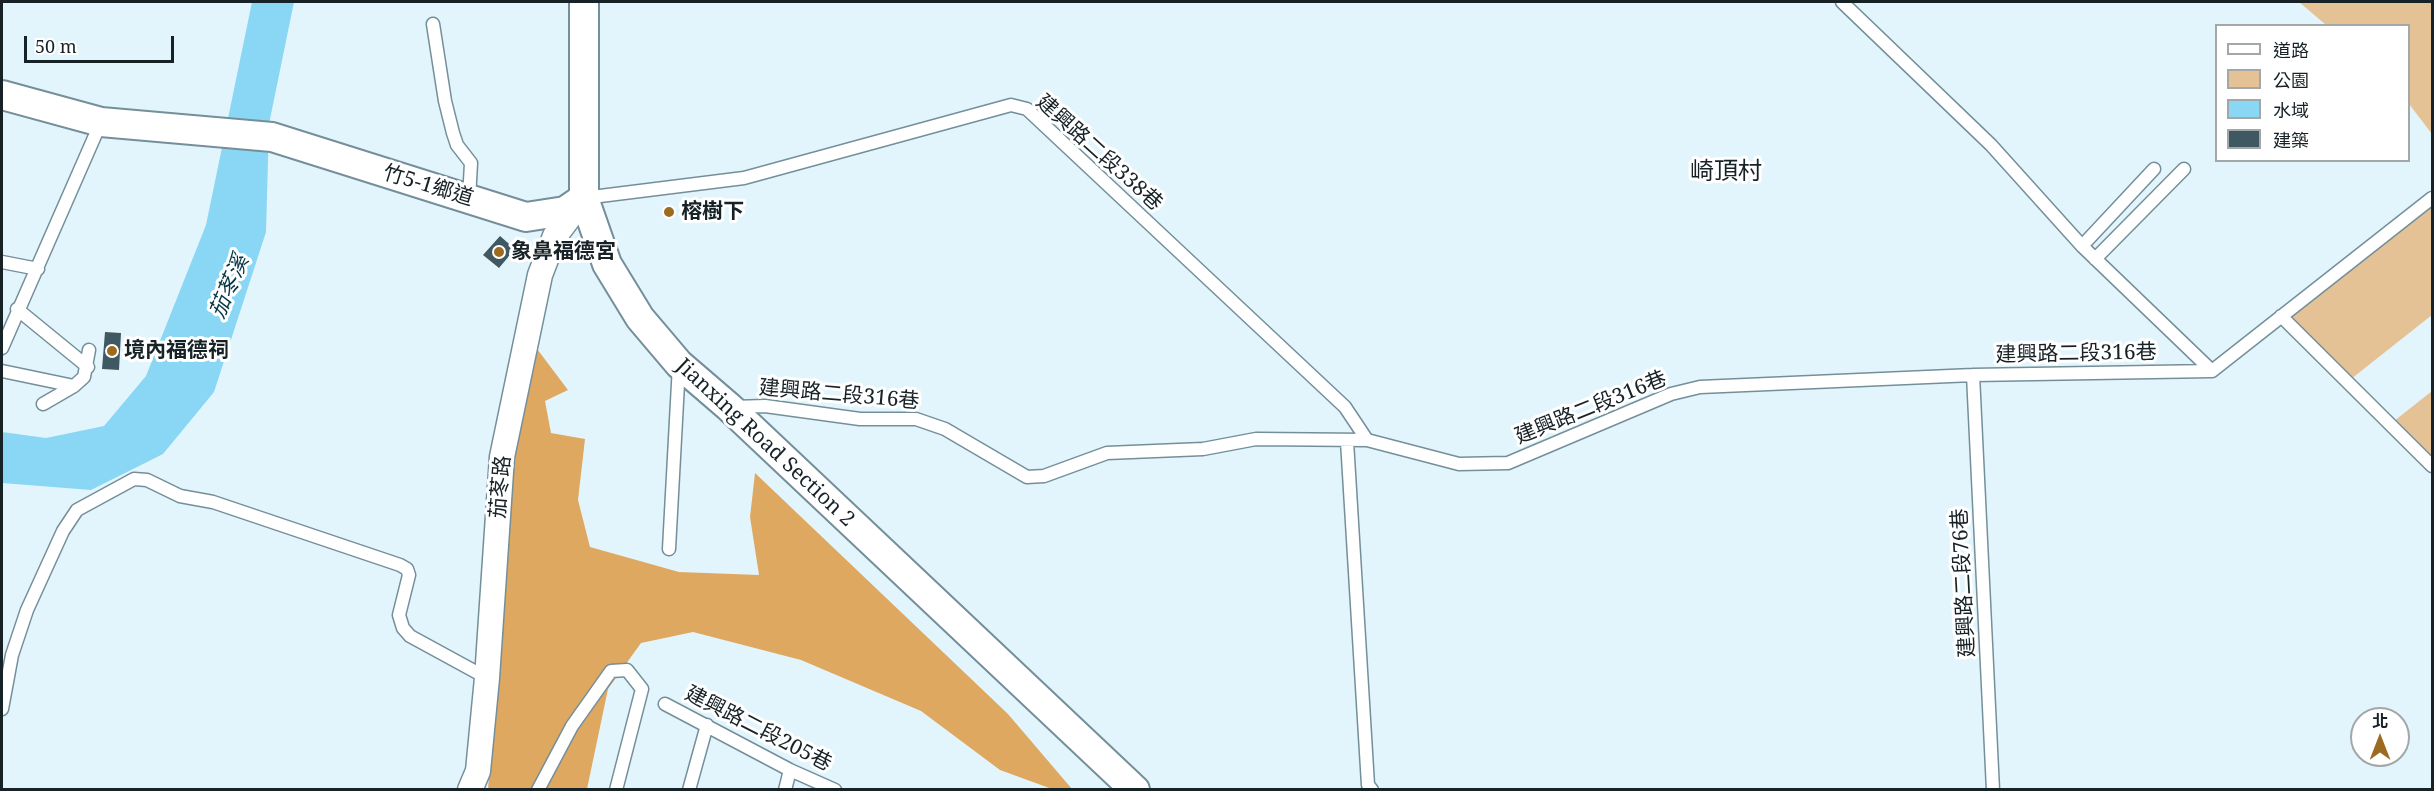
<!DOCTYPE html>
<meta charset="utf-8">
<style>
body{margin:0}
#map{position:relative;width:2434px;height:791px;overflow:hidden;background:#e3f5fc;font-family:"Noto Serif","Noto Sans TC",serif}
canvas{display:block}
.frame{position:absolute;inset:0;border:3px solid #172226;pointer-events:none}
.legend{position:absolute;left:2215px;top:24px;width:195px;height:138px;box-sizing:border-box;background:#fff;border:2px solid #a2a7a8;margin:0;padding:8px 10px;list-style:none;font-size:18px;color:#172226}
.legend li{display:flex;align-items:center;gap:12px;height:30px}
.legend b{width:30px;border:2px solid #a2a7a8}
.north{position:absolute;left:2350px;top:707px;width:60px;height:60px;box-sizing:border-box;background:#fff;border:2px solid #a2a7a8;border-radius:50%;rotate:0deg;font-size:16px;font-weight:700;line-height:24px;text-align:center;color:#172226}
.north::after{content:'';display:block;margin:auto;width:21px;height:27px;background:#9d6b20;clip-path:polygon(50% 0,100% 100%,50% 72%,0 100%)}
.scale{position:absolute;left:24px;top:36px;width:150px;height:27px;box-sizing:border-box;border:3px solid #172226;border-top:0;padding-left:8px;font-size:18px;line-height:21px;white-space:nowrap;color:#172226;-webkit-text-stroke:4px #fff;paint-order:stroke}
</style>
<div id="map">
<canvas width="2434" height="791"></canvas>
<div class="frame"></div>
<ul class="legend">
<li><b style="height:8px;background:#fff"></b>道路</li>
<li><b style="height:16px;background:#e5c296"></b>公園</li>
<li><b style="height:16px;background:#8ad6f5"></b>水域</li>
<li><b style="height:16px;background:#3f5862"></b>建築</li>
</ul>
<div class="north">北</div>
<div class="scale">50 m</div>
</div>
<script>
const ctx = document.querySelector('canvas').getContext('2d');
ctx.lineJoin = 'round';
function fillPath(path, color) { ctx.fillStyle = color; ctx.fill(path, 'evenodd'); }
const poly = rows => new Path2D(rows.map(r => 'M' + r).join(''));
function strokePath(path, color, width, dash) { ctx.strokeStyle = color; ctx.lineWidth = width; ctx.lineCap = dash ? 'butt' : 'round'; ctx.setLineDash(dash || []); ctx.stroke(path); }
function write(font, color, halo, rows, align = 'center') {
  ctx.font = font + ' "Noto Serif","Noto Sans TC",serif'; ctx.lineWidth = 6; ctx.setLineDash([]); ctx.textBaseline = 'middle'; ctx.strokeStyle = halo; ctx.fillStyle = color; for (const [text, x, y, turn = 0] of rows) {
    ctx.save(); ctx.translate(x, y); ctx.rotate((+turn || 0) * Math.PI / 180); ctx.textAlign = isNaN(turn) ? turn : align; if (halo) ctx.strokeText(text, 0, 0); ctx.fillText(text, 0, 0); ctx.restore();
  }
}
fillPath(poly([
 [2299,2,2432,2,2432,134,2409,104,2408,26,2326,25],
 [2432,199,2432,315,2346,383,2281,316],
 [2432,391,2432,470,2389,425]
]), '#e5c296');
fillPath(poly([
 [519,325,568,390,545,401,551,433,585,439,578,500,590,547,679,572,759,575,750,517,755,473,1008,714,1072,789,1052,789,1000,770,921,711,801,660,693,632,641,643,608,689,587,789,488,790]
]), '#dea861');
fillPath(poly([
 [252,2,294,2,269,124,266,232,214,392,163,454,91,490,2,483,2,432,46,438,104,426,146,376,206,225]
]), '#8ad6f5');
fillPath(poly([
 [500,236,515,249,499,268,483,255],
 [105,332,121,333,119,370,102,369]
]), '#3f5862');
const service = poly([
 [1842,2,1991,145,2082,246,2212,371],
 [433,24,445,101,453,133,457,145,471,163,469,199],
 [584,198,744,178,1011,105,1027,109,1345,407,1367,440],
 [2082,246,2154,169],
 [2095,259,2184,169],
 [2,262,38,269],
 [17,309,88,367],
 [2281,316,2432,466],
 [2,348,101,122],
 [2,371,74,386],
 [1973,375,1993,790],
 [43,404,74,386,84,377,89,350],
 [733,407,765,406,860,419,916,419,945,429,1027,477,1044,476,1107,453,1203,449,1256,439,1367,440,1459,464,1508,463,1671,394,1700,387,1973,375,2212,371,2432,198],
 [1347,441,1368,785,1372,790],
 [669,549,679,365],
 [665,704,790,770,835,790],
 [2,709,12,655,27,610,63,531,77,510,134,479,147,480,180,496,213,502,400,565,407,569,409,575,399,615,403,628,410,636,487,678],
 [538,790,572,726,611,671,627,670,642,689,616,790],
 [689,790,707,725],
 [785,790,790,770]
]);
const minor = poly([
 [470,790,478,771,487,678,502,457,540,275,555,236,582,200]
]);
const tertiary = poly([
 [584,2,584,198,607,264,640,318,679,364,729,407,1135,790],
 [2,95,101,122,272,137,526,217,565,211,584,198]
]);
strokePath(service, '#748f9a', 15);
strokePath(minor, '#748f9a', 27);
strokePath(tertiary, '#748f9a', 32);
strokePath(service, '#fff', 12);
strokePath(minor, '#fff', 24);
strokePath(tertiary, '#fff', 28);
for (const [x, y, r, color] of [
 [669,212,6,"#9d6b20"],
 [499,252,6,"#9d6b20"],
 [112,351,6,"#9d6b20"]
]) { const dot = new Path2D(); dot.arc(x, y, r, 0, 2 * Math.PI); ctx.fillStyle = color; ctx.fill(dot); strokePath(dot, '#fff', 2); }
write('21px', '#172226', '#fff', [
 ["建興路二段338巷",1099,153,42],
 ["竹5-1鄉道",428,186,17],
 ["建興路二段316巷",2076,354,-1],
 ["建興路二段316巷",839,395,5],
 ["建興路二段316巷",1591,408,-22],
 ["Jianxing Road Section 2",765,443,43],
 ["茄苳路",501,487,-85],
 ["建興路二段76巷",1964,583,-93],
 ["建興路二段205巷",758,729,27]
]);
write('bold 21px', '#172226', '#fff', [
 ["榕樹下",681,212],
 ["象鼻福德宮",511,252],
 ["境內福德祠",124,351]
], 'left');
write('italic 22px', '#063646', '#fff', [
 ["茄苳溪",230,287,-67]
]);
write('24px', '#172226', '#fff', [
 ["崎頂村",1726,172]
]);
</script>
